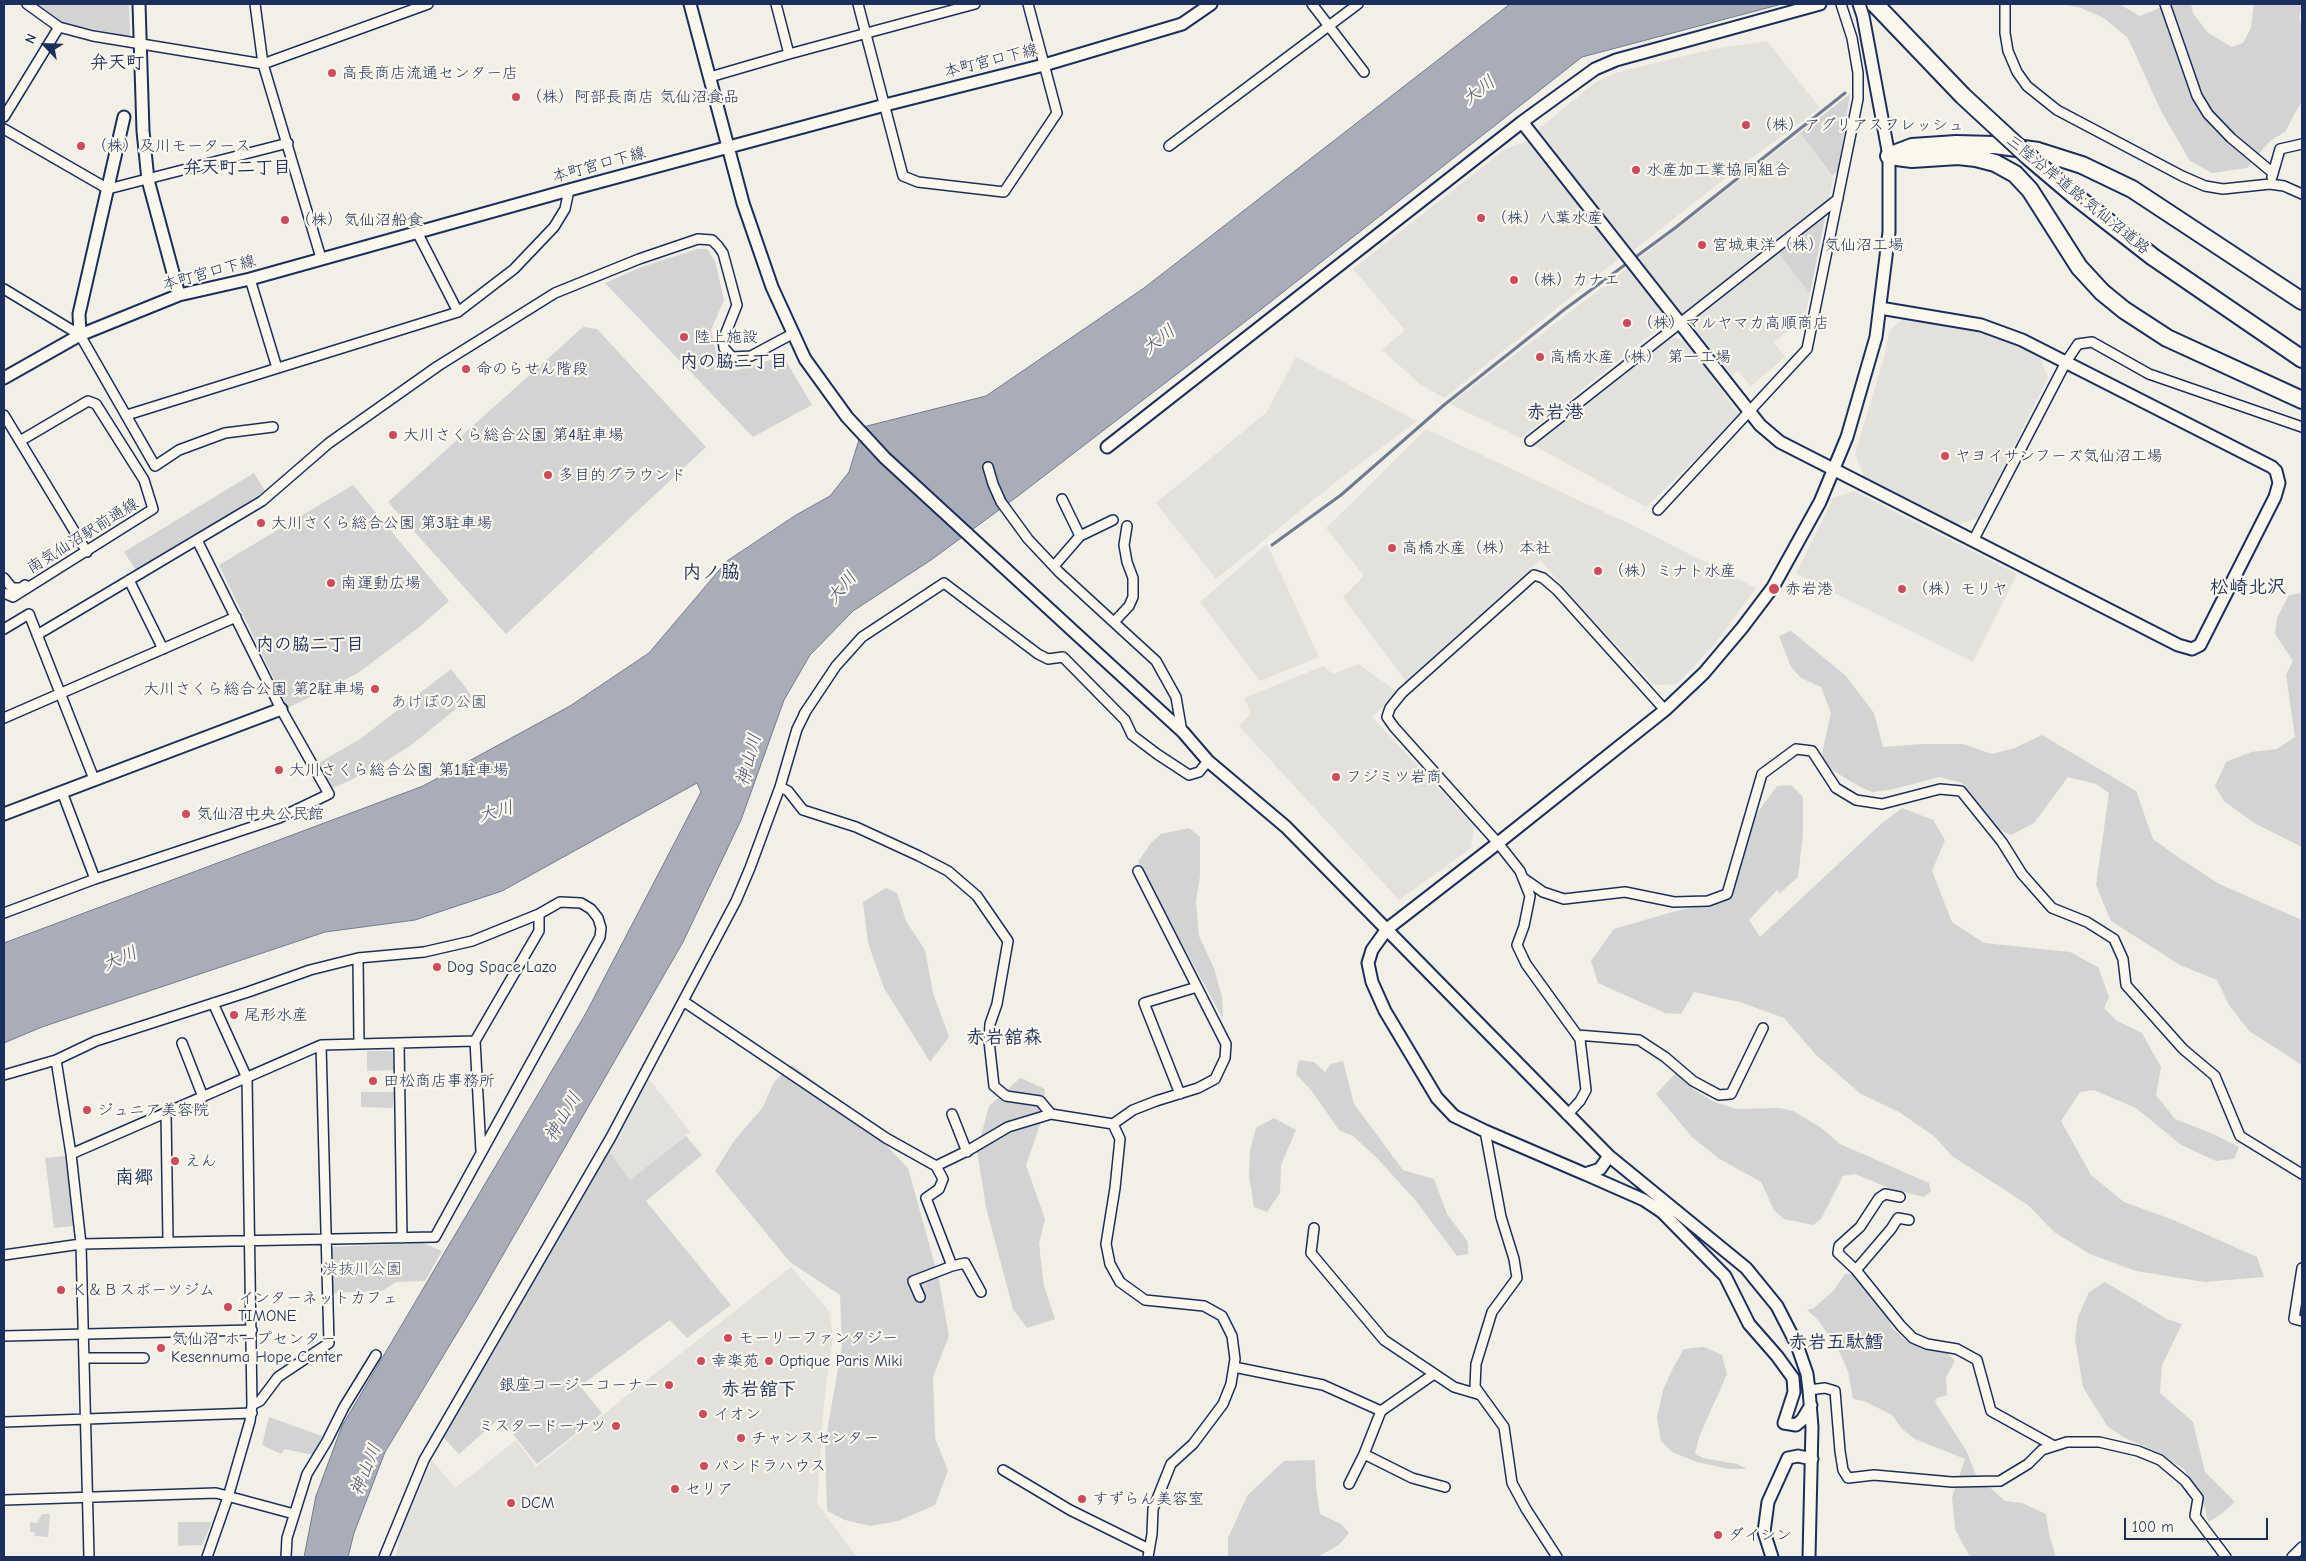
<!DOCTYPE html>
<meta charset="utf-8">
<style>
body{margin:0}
#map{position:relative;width:2306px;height:1561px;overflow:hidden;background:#f2efe6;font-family:"Comic Neue",sans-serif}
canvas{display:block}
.frame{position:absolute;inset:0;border:5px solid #1b2f5e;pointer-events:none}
.north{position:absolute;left:20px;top:20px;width:50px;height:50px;-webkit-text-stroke:4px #fbf7ec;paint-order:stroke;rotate:294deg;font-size:14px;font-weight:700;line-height:20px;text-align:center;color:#1b2f5e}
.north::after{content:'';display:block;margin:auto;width:18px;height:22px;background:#1b2f5e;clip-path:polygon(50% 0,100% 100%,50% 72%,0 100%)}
.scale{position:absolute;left:2124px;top:1518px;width:144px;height:22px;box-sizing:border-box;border:2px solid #1b2f5e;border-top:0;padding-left:6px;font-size:15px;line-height:18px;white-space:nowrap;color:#1b2f5e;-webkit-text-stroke:4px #fbf7ec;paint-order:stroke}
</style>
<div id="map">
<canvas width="2306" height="1561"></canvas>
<div class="frame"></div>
<div class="north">N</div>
<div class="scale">100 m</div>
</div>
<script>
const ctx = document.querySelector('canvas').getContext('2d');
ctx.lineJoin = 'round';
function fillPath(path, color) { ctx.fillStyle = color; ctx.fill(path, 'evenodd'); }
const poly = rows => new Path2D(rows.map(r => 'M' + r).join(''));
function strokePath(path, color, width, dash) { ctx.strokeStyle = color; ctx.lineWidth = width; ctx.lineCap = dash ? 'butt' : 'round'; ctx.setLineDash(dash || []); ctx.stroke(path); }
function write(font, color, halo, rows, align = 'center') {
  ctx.font = font + ' "Comic Neue","Klee One",sans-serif'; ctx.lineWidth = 4.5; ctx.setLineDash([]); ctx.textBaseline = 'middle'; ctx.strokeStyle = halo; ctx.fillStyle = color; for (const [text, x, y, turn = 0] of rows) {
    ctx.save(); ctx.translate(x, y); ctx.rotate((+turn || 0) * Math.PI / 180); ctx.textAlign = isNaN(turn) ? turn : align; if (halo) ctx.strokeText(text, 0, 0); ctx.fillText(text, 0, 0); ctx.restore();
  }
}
fillPath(poly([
 [1767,41,1820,108,1733,172,1633,251,1543,139,1537,130,1596,82,1618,72,1714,49],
 [1800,133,1833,179,1805,317,1774,342,1785,357,1751,386,1738,371,1732,376,1639,259],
 [1529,141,1621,257,1444,398,1420,384,1382,350,1405,330,1353,269,1505,149],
 [1629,267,1668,315,1664,324,1521,438,1450,404],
 [1903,319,1986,334,2027,348,2042,356,2041,360,2048,378,1978,518,1957,525,1865,479,1855,454,1885,354,1889,331],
 [1668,336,1685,340,1740,416,1646,507,1533,445],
 [1296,357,1417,421,1337,481,1216,579,1156,503,1266,413],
 [1426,429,1634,526,1756,588,1714,645,1677,684,1654,685,1587,614,1540,560,1406,681,1343,597,1364,576,1326,528],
 [1854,491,2017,574,1973,662,1796,574,1833,498],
 [1267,544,1319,657,1260,681,1200,602],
 [1358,664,1398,692,1372,717,1474,826,1471,848,1399,900,1239,726,1251,713,1244,698,1323,666,1333,674],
 [649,1079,690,1132,630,1181,609,1151,631,1108],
 [791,1267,829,1311,833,1336,824,1403,817,1503,857,1557,396,1557,400,1533,432,1460,455,1488,516,1440,536,1467]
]), '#e2e1dc');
fillPath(poly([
 [38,4,129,4,130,37,61,22],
 [2062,4,2119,4,2140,16,2169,4,2191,4,2193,13,2208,33,2232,47,2243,43,2251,28,2254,4,2302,4,2299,18,2302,29,2301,102,2285,132,2270,141,2247,168,2212,173,2190,161,2161,111,2128,38,2104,18,2081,8],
 [1850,94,1838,171,1832,176,1800,133],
 [1825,217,1810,293,1779,254],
 [697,249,707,249,715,261,724,300,711,330,717,357,727,367,735,371,783,356,812,405,753,437,605,283,642,267],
 [583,327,597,329,706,447,506,634,388,502],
 [254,473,265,491,137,572,124,552],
 [353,485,449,601,418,628,358,673,288,708,219,565],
 [2302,593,2302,847,2254,823,2224,801,2215,786,2226,762,2251,752,2277,749,2295,737,2286,675,2293,661,2275,634,2277,618,2289,595],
 [1791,631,1845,675,1874,713,1883,747,1923,744,1963,744,1992,754,2015,748,2042,735,2136,791,2153,839,2175,855,2219,884,2302,920,2302,1065,2249,1031,2229,1005,2217,980,2180,965,2111,921,2096,885,2109,793,2096,784,2068,777,2034,823,2011,835,1997,829,1962,783,1939,777,1894,789,1872,792,1858,786,1826,766,1822,753,1831,713,1821,687,1801,678,1791,667,1779,636],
 [451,669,472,696,410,746,368,772,331,789,317,764,360,739],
 [1791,785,1803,797,1803,835,1798,877,1779,894,1778,889,1749,920,1760,937,1880,825,1902,808,1933,820,1945,840,1932,871,1952,922,1984,943,2070,952,2098,967,2109,997,2104,1008,2117,1021,2142,1033,2161,1067,2156,1095,2175,1119,2213,1134,2239,1147,2234,1159,2216,1161,2181,1145,2136,1108,2094,1090,2080,1092,2061,1121,2091,1175,2124,1202,2171,1219,2257,1257,2264,1277,2205,1282,2136,1271,2090,1254,2054,1232,2028,1205,1952,1156,1935,1137,1899,1112,1861,1094,1816,1055,1784,1018,1740,1002,1694,992,1681,1014,1665,1013,1598,983,1591,961,1614,929,1672,912,1710,904,1732,881,1744,845,1758,812,1777,786],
 [1189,828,1200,837,1200,876,1196,902,1199,936,1214,968,1222,997,1223,1019,1138,862,1151,843,1161,834],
 [886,888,897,893,906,921,925,950,933,993,949,1037,930,1062,884,988,868,943,863,902],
 [367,1051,394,1051,394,1070,367,1071],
 [1299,1060,1314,1062,1325,1072,1331,1064,1343,1061,1354,1104,1403,1170,1434,1179,1447,1214,1468,1242,1468,1254,1457,1256,1416,1201,1378,1159,1353,1136,1339,1130,1311,1090,1296,1074],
 [792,1065,850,1108,908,1168,939,1280,949,1336,933,1377,935,1438,948,1471,935,1505,898,1521,870,1526,845,1520,827,1511,825,1443,842,1346,840,1295,790,1262,715,1171,734,1141,763,1107,774,1082],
 [1676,1073,1693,1089,1714,1102,1737,1109,1780,1108,1793,1111,1820,1127,1840,1144,1929,1183,1931,1191,1924,1197,1889,1188,1855,1174,1843,1176,1821,1219,1813,1225,1784,1219,1774,1210,1761,1182,1718,1158,1692,1137,1656,1094],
 [1020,1078,1045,1089,1042,1119,1026,1165,1045,1219,1039,1244,1044,1286,1055,1319,1027,1328,1013,1309,986,1207,977,1151,989,1106],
 [361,1092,394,1092,393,1108,361,1107],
 [1274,1118,1296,1130,1281,1165,1280,1193,1267,1212,1254,1207,1249,1176,1250,1150,1256,1128],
 [686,1136,702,1155,646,1201,731,1305,687,1338,670,1320,580,1386,602,1413,537,1464,500,1418,459,1454,442,1436,609,1151,630,1180],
 [65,1156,74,1226,54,1228,45,1158],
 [423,1243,442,1251,425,1281,396,1282,382,1291,329,1293,331,1247],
 [1845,1274,1852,1274,1867,1287,1884,1308,1892,1328,1909,1343,1946,1352,1955,1361,1946,1377,1947,1395,1937,1398,1935,1402,1967,1452,1976,1475,2005,1501,2022,1503,2046,1514,2049,1534,2056,1557,1970,1557,1955,1529,1952,1497,1965,1459,1915,1439,1902,1429,1892,1415,1864,1401,1853,1399,1848,1371,1837,1347,1818,1320,1807,1310,1814,1308,1834,1290],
 [2105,1282,2167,1319,2182,1324,2162,1365,2160,1393,2193,1422,2205,1472,2235,1502,2220,1515,2208,1522,2205,1508,2184,1469,2157,1452,2125,1438,2107,1426,2083,1387,2075,1339,2078,1317,2089,1292],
 [1704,1347,1722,1355,1727,1374,1699,1437,1695,1454,1703,1458,1737,1464,1747,1469,1728,1469,1697,1462,1672,1452,1661,1441,1657,1418,1663,1390,1672,1370,1684,1349],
 [269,1417,322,1436,313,1455,285,1449,281,1454,262,1445],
 [1315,1460,1316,1487,1320,1514,1341,1524,1349,1533,1339,1545,1317,1557,1228,1557,1228,1538,1247,1496,1284,1461],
 [42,1514,50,1514,48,1537,35,1536,34,1532,30,1532,30,1522,37,1523],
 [178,1522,212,1522,202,1545,178,1546]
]), '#d2d3d2');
const water = poly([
 [1510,4,1782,4,1582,57,1259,311,1018,496,931,560,853,611,810,655,784,700,741,820,683,942,477,1300,385,1452,354,1533,348,1557,304,1557,316,1496,342,1426,586,1013,701,792,697,783,502,891,415,920,325,932,42,1027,4,1043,4,943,423,786,570,706,649,653,727,561,796,515,830,496,849,472,863,427,986,396,1144,288,1510,4]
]);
fillPath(water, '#a9adb7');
strokePath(water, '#707b93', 1);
strokePath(poly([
 [1272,545,1341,495,1444,405,1565,309,1675,228,1845,93]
]), '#707b93', 3);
const minor = poly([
 [27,4,59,27,93,36,263,64,428,4],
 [255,4,263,64,321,258],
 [776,4,789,54],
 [858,4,903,176,918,182,1004,192,1057,113,1028,4],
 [1312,4,1364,72],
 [2005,4,2005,33,2008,51,2017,72,2027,86,2057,110,2182,176,2205,186,2223,189,2270,184,2284,186,2302,194],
 [2165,4,2197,96,2208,114,2231,138,2273,173],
 [710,77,789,54,975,4],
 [4,117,59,27],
 [4,129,108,189,288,143],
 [1169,146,1358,4],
 [2272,177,2280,149,2302,144],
 [417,232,458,312],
 [250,279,277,368],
 [4,289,80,335,155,466,179,450,225,433,273,427],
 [4,415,87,552],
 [127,415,458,312,514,269,554,227,565,209,569,190],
 [1530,441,1838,199],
 [988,467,993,484,1001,502,1028,539,1059,572,1156,661,1176,697,1182,732],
 [1062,499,1080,536],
 [1658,510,1807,349,1858,99,1858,73,1852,38,1841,4],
 [1973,541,2066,362,2078,344,2092,342,2149,374,2302,427],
 [1054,566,1080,536,1113,520],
 [4,578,12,588,21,588,25,585],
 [129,580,163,649],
 [4,593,13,597,153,509,144,480,96,404,88,401,20,441],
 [1114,622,1129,606,1133,597,1133,578,1127,562,1124,545,1127,526],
 [4,629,29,614,94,779],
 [37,635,262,501,329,443,438,366,555,293,639,259,698,239,712,240,718,246,723,253,737,305,723,340,724,348,732,357,751,356,794,333],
 [804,714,836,666,862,637,944,583,1038,654,1048,659,1063,657,1125,720,1132,735,1157,754,1189,775,1199,772,1208,761],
 [4,718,236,617],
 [780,787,788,791,803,810,856,827,919,856,948,871,977,896,1008,941,997,1004,990,1024,989,1041,994,1086,1006,1096,1040,1101,1051,1114,1113,1124],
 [1138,871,1226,1044,1225,1058,1215,1079,1198,1088,1156,1101,1133,1110,1113,1124,1120,1139,1115,1188,1106,1244,1110,1264,1120,1282,1145,1300,1204,1306,1222,1316,1232,1336,1235,1359,1231,1384,1223,1404,1193,1444,1171,1464,1153,1509,1152,1534,1148,1557],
 [1523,878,1543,892,1564,899,1625,892,1674,902,1708,901,1727,894,1762,774,1796,749,1812,751,1836,788,1856,800,1882,804,1940,789,1961,791,2002,842,2022,874,2052,908,2087,922,2114,939,2123,959,2126,985,2183,1049,2215,1076,2240,1136,2302,1174],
 [95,879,279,818,329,794,281,709,197,540],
 [4,913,95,879,62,792],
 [358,958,359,1044],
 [683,1001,886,1138,936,1166],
 [1577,1035,1639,1040,1665,1057,1693,1081,1719,1095,1731,1094,1763,1028],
 [182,1043,203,1097],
 [399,1044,402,1238],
 [56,1060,71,1154,81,1244,89,1557],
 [4,1075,56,1060,96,1041,248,992,310,970,358,958,424,952,472,941,539,914,560,902,581,903,591,909,598,918,601,928,600,937,435,1237,81,1244,4,1255],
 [1180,1094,1144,1003,1197,987],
 [166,1113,168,1241],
 [952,1114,967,1152],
 [1567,1115,1580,1101,1586,1090,1580,1039,1526,964,1517,945,1524,926,1530,896,1520,871,1498,843,1394,727,1387,717,1390,708,1402,693,1534,575,1543,578,1557,590,1665,710],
 [1485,1131,1501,1217,1514,1259,1517,1278,1492,1312,1476,1364,1475,1387,1504,1427,1512,1483,1526,1509,1557,1557],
 [481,1151,475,1041,539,931,539,914],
 [71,1154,321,1045,475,1041],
 [1900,1197,1885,1194,1879,1198,1860,1227,1839,1246,1838,1253,1856,1270,1901,1326,1913,1338,1927,1344,1957,1349,1977,1360,1991,1411,2054,1446],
 [1314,1228,1311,1253,1384,1340,1454,1387,1481,1395],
 [952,1266,965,1263,981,1292],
 [2302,1268,2294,1319,2302,1321],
 [1856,1270,1891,1229,1898,1218,1909,1220],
 [920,1297,913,1281,952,1266,926,1198,939,1189,943,1179,936,1166,969,1150,1008,1127,1051,1114],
 [4,1336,252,1330],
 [85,1358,144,1358],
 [1234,1367,1323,1385,1381,1411],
 [1809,1390,1825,1388,1835,1391,1840,1451,1843,1470,1848,1478,1874,1475,1952,1482,2000,1481,2028,1464,2042,1450,2067,1442,2099,1442,2138,1451,2160,1460,2185,1481,2198,1498,2195,1516,2226,1557],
 [252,1405,260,1401,278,1377,329,1343,321,1045],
 [4,1422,252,1413],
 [1364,1454,1412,1478,1445,1487],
 [1003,1470,1070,1510,1149,1549],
 [1349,1484,1364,1454,1381,1411,1434,1374],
 [4,1500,216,1493,294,1514],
 [207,1557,228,1497,250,1421,252,1405,247,1078,213,1003],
 [286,1557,287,1538,307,1474,327,1441,344,1407,376,1355],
 [384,1557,424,1460,611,1137,736,901,750,868,780,787,797,729,805,713],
 [2292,1557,2302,1547]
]);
const tertiary = poly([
 [139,4,143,131,148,180,179,295],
 [690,4,743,203,772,287,805,359,847,417,885,458,1183,732,1208,761,1286,827,1609,1156],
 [1820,4,1616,60,1595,69,1522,122,1760,425,1780,442,2178,645,2192,649,2200,645,2275,497,2279,483,2276,471,2272,467,2022,340,1981,325,1880,308],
 [80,335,79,314,124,117],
 [4,378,80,335,179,295,250,279,569,190,885,105,1044,65,1182,24,1211,4],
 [1107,447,1522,122],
 [4,814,281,709],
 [1585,1174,1644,1200,1662,1212,1725,1276,1749,1324,1777,1356,1793,1378,1794,1392,1784,1423,1796,1425,1802,1420,1811,1405],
 [1772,1557,1764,1532,1768,1502,1788,1458,1798,1456,1812,1459],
 [1809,1557,1812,1427,1809,1390,1807,1374,1797,1345,1777,1306,1746,1268,1609,1156,1600,1169,1585,1174,1485,1131,1454,1116,1437,1098,1385,1011,1372,982,1368,963,1372,950,1387,929,1498,843,1665,710,1704,673,1742,628,1773,587,1820,502,1847,437,1876,337,1889,232,1889,156,1863,16,1859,4]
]);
const motorway = poly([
 [1891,155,1912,147,1956,144,1995,145,2038,151,2082,165,2132,189,2302,301],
 [1889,156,1912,159,1958,156,1976,158,1995,163,2015,174,2030,190,2079,267,2102,292,2124,310,2167,338,2302,400],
 [2075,196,2153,257,2302,359]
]);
strokePath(minor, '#1b2f5e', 12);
strokePath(tertiary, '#1b2f5e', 15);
strokePath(motorway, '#1b2f5e', 20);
strokePath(minor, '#fbf7ec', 9);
strokePath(tertiary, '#fbf7ec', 11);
strokePath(motorway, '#fbf7ec', 16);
const motorwayBridge = poly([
 [1875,4,1963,96,2029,157,2075,196]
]);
strokePath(motorwayBridge, '#1b2f5e', 20, []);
strokePath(motorwayBridge, '#fbf7ec', 16);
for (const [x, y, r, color] of [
 [332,73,5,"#d1495b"],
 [516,97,5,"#d1495b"],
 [1746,125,5,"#d1495b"],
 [81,146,5,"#d1495b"],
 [1636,170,5,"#d1495b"],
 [1481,218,5,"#d1495b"],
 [285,220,5,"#d1495b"],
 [1702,245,5,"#d1495b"],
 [1514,280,5,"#d1495b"],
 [1627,323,5,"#d1495b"],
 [684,337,5,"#d1495b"],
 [1540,357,5,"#d1495b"],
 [466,369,5,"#d1495b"],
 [393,435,5,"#d1495b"],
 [1945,456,5,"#d1495b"],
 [548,475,5,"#d1495b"],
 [261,523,5,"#d1495b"],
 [1392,548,5,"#d1495b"],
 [1598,571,5,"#d1495b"],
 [331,583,5,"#d1495b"],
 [1774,589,6,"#d1495b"],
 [1902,589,5,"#d1495b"],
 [375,689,5,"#d1495b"],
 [279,770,5,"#d1495b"],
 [1336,777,5,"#d1495b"],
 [186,814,5,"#d1495b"],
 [437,967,5,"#d1495b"],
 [234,1015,5,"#d1495b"],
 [373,1081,5,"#d1495b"],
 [87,1110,5,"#d1495b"],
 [175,1161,5,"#d1495b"],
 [61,1290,5,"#d1495b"],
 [228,1307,5,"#d1495b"],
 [728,1338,5,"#d1495b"],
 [161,1348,5,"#d1495b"],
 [701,1361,5,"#d1495b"],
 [769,1361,5,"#d1495b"],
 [669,1385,5,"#d1495b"],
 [703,1414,5,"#d1495b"],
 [616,1426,5,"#d1495b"],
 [741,1438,5,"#d1495b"],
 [704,1466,5,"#d1495b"],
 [675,1489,5,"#d1495b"],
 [1082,1499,5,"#d1495b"],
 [511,1503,5,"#d1495b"],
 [1718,1535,5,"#d1495b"]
]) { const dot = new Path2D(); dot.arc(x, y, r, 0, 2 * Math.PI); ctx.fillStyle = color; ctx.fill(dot); strokePath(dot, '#fbf7ec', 2); }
write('16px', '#1b2f5e', '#fbf7ec', [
 ["本町宮口下線",991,61,-14],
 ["本町宮口下線",599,165,-15],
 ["三陸沿岸道路;気仙沼道路",2078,195,39],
 ["本町宮口下線",209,273,-15],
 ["南気仙沼駅前通線",83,536,-32]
]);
write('16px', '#1b2f5e', '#fbf7ec', [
 ["高長商店流通センター店",342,73],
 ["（株）阿部長商店 気仙沼食品",526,97],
 ["（株）アグリアスフレッシュ",1756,125],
 ["（株）及川モータース",91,146],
 ["水産加工業協同組合",1646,170],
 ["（株）八葉水産",1491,218],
 ["（株）気仙沼船食",295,220],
 ["宮城東洋（株）気仙沼工場",1712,245],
 ["（株）カナエ",1524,280],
 ["（株）マルヤマカ高順商店",1637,323],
 ["陸上施設",694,337],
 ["高橋水産（株） 第一工場",1550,357],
 ["命のらせん階段",476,369],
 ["大川さくら総合公園 第4駐車場",403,435],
 ["ヤヨイサンフーズ気仙沼工場",1955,456],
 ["多目的グラウンド",558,475],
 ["大川さくら総合公園 第3駐車場",271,523],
 ["高橋水産（株） 本社",1402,548],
 ["（株）ミナト水産",1608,571],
 ["南運動広場",341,583],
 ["赤岩港",1785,589],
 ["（株）モリヤ",1912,589],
 ["大川さくら総合公園 第2駐車場",365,689,"right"],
 ["大川さくら総合公園 第1駐車場",289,770],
 ["フジミツ岩商",1346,777],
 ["気仙沼中央公民館",196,814],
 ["Dog Space Lazo",447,967],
 ["尾形水産",244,1015],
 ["田松商店事務所",383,1081],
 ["ジュニア美容院",97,1110],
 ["えん",185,1161],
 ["Ｋ＆Ｂスポーツジム",71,1290],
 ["インターネットカフェ",238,1298],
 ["TIMONE",238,1316],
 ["モーリーファンタジー",738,1338],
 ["気仙沼 ホープセンター",171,1339],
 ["Kesennuma Hope Center",171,1357],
 ["幸楽苑",711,1361],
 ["Optique Paris Miki",779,1361],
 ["銀座コージーコーナー",659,1385,"right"],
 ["イオン",713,1414],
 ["ミスタードーナツ",606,1426,"right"],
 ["チャンスセンター",751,1438],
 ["パンドラハウス",714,1466],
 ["セリア",685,1489],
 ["すずらん美容室",1092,1499],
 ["DCM",521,1503],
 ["ダイシン",1728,1535]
], 'left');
write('16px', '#49587b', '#fbf7ec', [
 ["あけぼの公園",439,702],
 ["渋抜川公園",362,1269]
]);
write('bold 18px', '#1b2f5e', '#fbf7ec', [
 ["弁天町",117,63],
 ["弁天町二丁目",237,168],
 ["内の脇三丁目",734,362],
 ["内の脇二丁目",310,645]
]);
write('italic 18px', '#465579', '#fbf7ec', [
 ["大川",1479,91,-38],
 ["大川",1159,340,-38],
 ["大川",842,588,-50],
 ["神山川",749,760,-75],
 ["大川",496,812,-15],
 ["大川",120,959,-23],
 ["神山川",563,1117,-59],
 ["神山川",366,1470,-68]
]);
write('bold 19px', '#1b2f5e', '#fbf7ec', [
 ["赤岩港",1555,413],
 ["内ノ脇",711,573],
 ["松崎北沢",2248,588],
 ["赤岩舘森",1004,1038],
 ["南郷",134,1178],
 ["赤岩五駄鱈",1836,1343],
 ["赤岩舘下",759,1390]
]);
</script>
